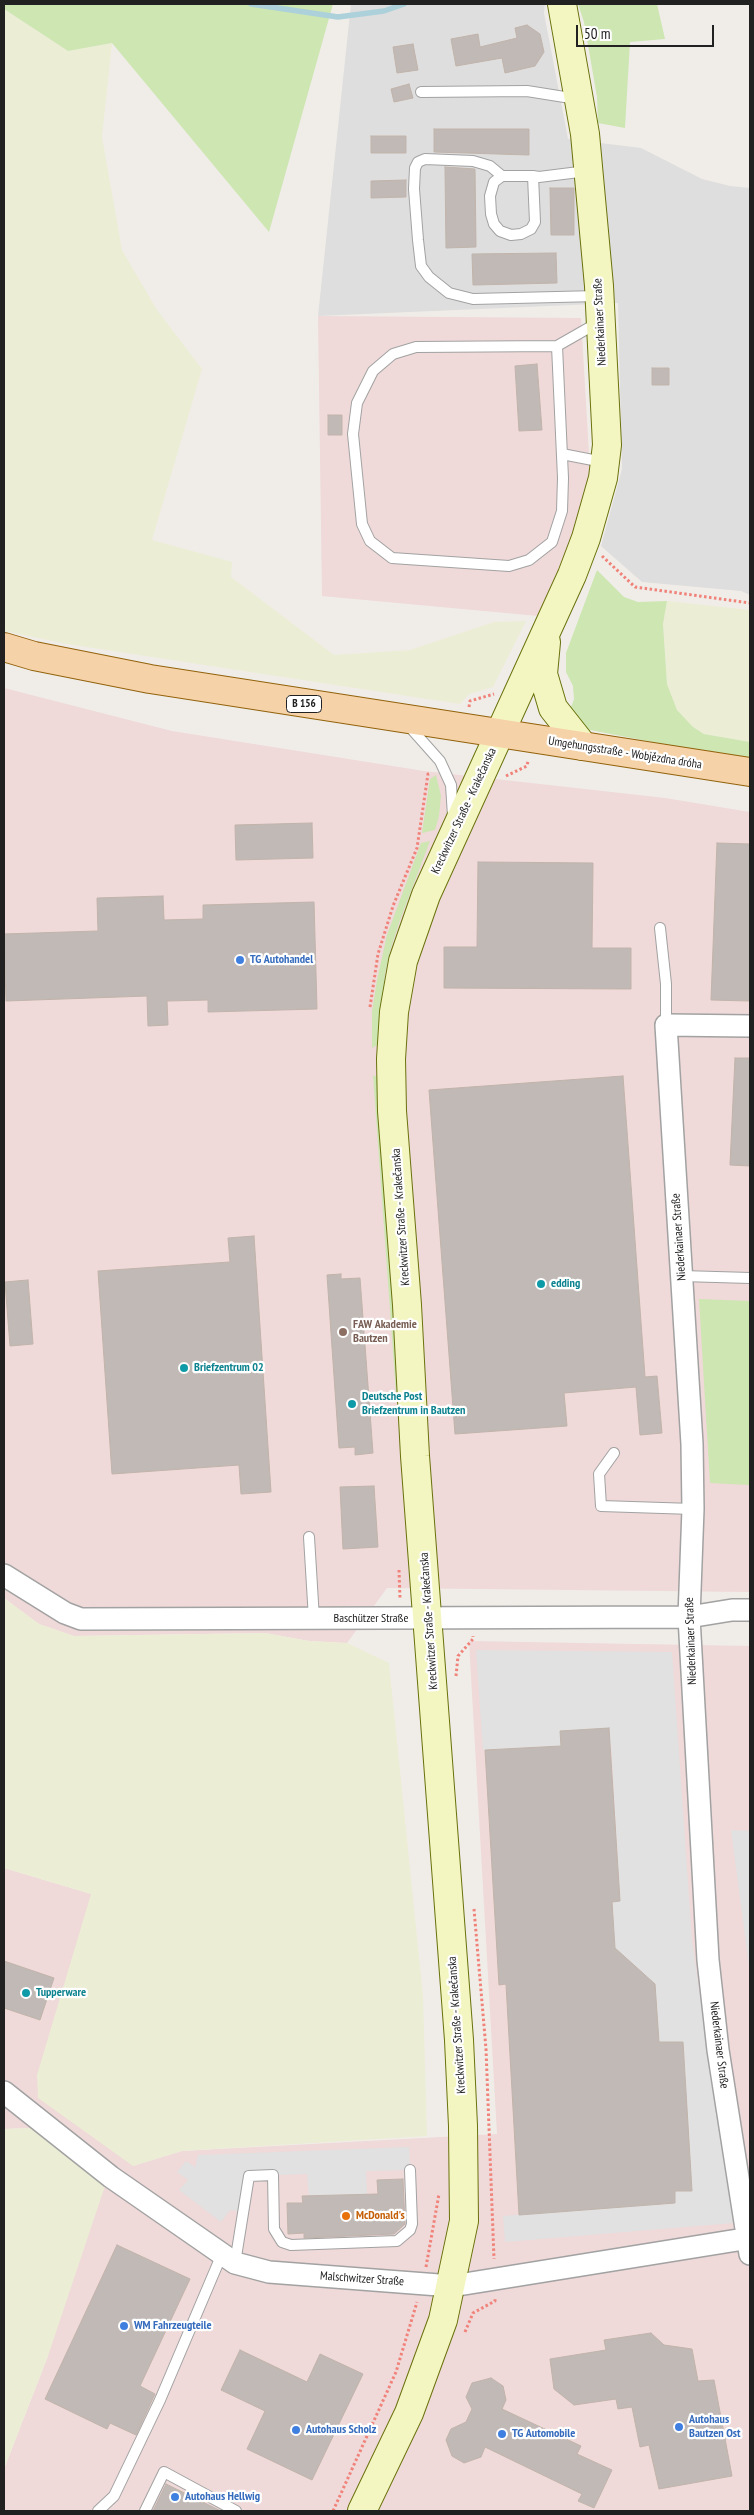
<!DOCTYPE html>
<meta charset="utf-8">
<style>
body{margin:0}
#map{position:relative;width:754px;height:2515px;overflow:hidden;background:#f0ede8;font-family:"PT Sans Narrow",sans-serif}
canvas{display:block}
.frame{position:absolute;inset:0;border:5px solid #212121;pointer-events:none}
.scale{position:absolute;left:576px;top:25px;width:138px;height:22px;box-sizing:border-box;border:2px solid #212121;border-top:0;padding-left:6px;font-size:15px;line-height:18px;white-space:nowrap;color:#212121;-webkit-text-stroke:4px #fff;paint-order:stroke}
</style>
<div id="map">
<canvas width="754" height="2515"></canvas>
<div class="frame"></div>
<div class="scale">50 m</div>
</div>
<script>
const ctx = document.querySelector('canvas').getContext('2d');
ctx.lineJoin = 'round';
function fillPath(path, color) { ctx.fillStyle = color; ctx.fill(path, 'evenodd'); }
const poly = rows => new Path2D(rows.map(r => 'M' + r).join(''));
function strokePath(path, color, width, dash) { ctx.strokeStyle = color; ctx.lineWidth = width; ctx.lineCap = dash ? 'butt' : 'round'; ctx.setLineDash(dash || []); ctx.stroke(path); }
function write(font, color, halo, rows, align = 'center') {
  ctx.font = font + ' "PT Sans Narrow",sans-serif'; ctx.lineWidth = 4.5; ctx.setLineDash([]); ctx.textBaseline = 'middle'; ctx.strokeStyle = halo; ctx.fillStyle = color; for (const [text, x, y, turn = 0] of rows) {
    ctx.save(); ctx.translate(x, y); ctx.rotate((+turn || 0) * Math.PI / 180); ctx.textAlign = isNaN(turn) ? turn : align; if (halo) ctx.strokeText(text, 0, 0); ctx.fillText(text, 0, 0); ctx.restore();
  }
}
fillPath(poly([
 [351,4,545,4,544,13,568,139,641,148,702,179,730,186,750,188,750,595,741,591,642,582,601,546,622,469,618,303,318,316]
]), '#dfdede');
fillPath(poly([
 [318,316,581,318,590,471,580,518,538,616,322,596],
 [4,688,172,731,424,771,665,798,750,812,750,1592,387,1588,347,1643,309,1641,265,1633,74,1636,39,1624,4,1598],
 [469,1641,750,1646,750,2511,4,2511,4,2469,48,2356,30,2128,4,2129,4,1868,91,1894,133,2166,182,2151,497,2134]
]), '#efd9d9');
fillPath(poly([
 [4,9,68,51,112,43,102,137,122,250,157,310,202,369,152,540,232,562,231,577,334,655,410,650,494,622,526,621,493,687,469,694,460,704,67,644,4,631],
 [667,601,750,610,750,742,704,734,693,727,677,710,667,684,663,624],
 [4,1598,39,1624,74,1636,265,1633,309,1641,347,1643,389,1663,423,1996,427,2136,182,2151,133,2166,38,2098,37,2075,91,1894,4,1868],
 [30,2128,105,2186,48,2356,4,2469,4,2129]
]), '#ecedd5');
fillPath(poly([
 [4,4,333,4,269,232,112,43,68,51,4,9],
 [578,4,657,4,665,39,630,42,625,128,598,123,597,97,584,22],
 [597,570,624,597,638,602,667,601,663,624,667,684,677,710,693,727,704,734,750,742,750,761,585,729,565,710,572,705,574,699,573,686,566,672,566,653],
 [436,775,441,796,439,816,435,830,422,833,430,779],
 [430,841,400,920,390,951,385,974,379,1044,372,1048,372,1012,377,980,387,935,421,843],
 [373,1075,380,1079,399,1396,396,1394],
 [699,1299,750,1301,750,1485,710,1483]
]), '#cde6b2');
fillPath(poly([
 [476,1650,672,1652,692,1941,733,2223,505,2242,503,2216,675,2203,675,2191,692,2190,683,2042,659,2042,655,1984,615,1948,612,1902,620,1901,611,1744,560,1731,561,1746,483,1750],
 [731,1830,750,1831,750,1974],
 [409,2147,410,2170,366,2171,367,2194,309,2196,307,2174,249,2176,243,2212,230,2210,221,2222,179,2190,188,2180,177,2172,186,2161,195,2167,198,2155]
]), '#e1e1e1');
strokePath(poly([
 [251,4,338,17,384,11,404,4]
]), '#acd1da', 5.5);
const building = poly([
 [527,25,540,34,544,52,535,66,505,73,502,58,456,66,451,39,478,34,480,47,517,38,515,28,527,25],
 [413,44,418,70,397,73,393,47,413,44],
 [409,84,413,98,394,102,391,89,409,84],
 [434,129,529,129,529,155,434,152,434,129],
 [371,136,406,136,406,153,371,153,371,136],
 [445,167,475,169,476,247,446,248,445,167],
 [406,180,406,197,371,198,371,181,406,180],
 [550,188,574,188,574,235,551,235,550,188],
 [556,253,557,283,473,285,472,254,556,253],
 [537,364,542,430,519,431,515,366,537,364],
 [652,368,669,368,669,385,652,385,652,368],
 [328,415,342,415,342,435,328,435,328,415],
 [312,823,313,858,236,860,235,825,312,823],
 [717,843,750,844,750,1001,711,1000,717,843],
 [478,862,593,863,592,948,631,948,631,989,444,988,444,947,477,947,478,862],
 [163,896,164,920,203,919,203,905,314,902,317,1009,208,1012,208,1000,167,1001,168,1025,148,1026,147,996,6,1001,4,934,98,931,97,898,163,896],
 [735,1058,750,1058,750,1166,730,1165,735,1058],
 [623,1076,645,1377,657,1376,662,1433,640,1435,636,1387,564,1393,567,1426,455,1434,429,1090,623,1076],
 [254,1236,271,1492,241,1494,239,1465,112,1474,98,1271,230,1262,228,1238,254,1236],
 [341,1274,341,1279,360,1278,373,1453,355,1455,355,1447,339,1448,327,1275,341,1274],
 [28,1280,33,1344,10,1346,5,1282,28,1280],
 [374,1486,378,1547,343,1549,340,1487,374,1486],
 [609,1728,620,1901,612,1902,615,1948,655,1984,659,2042,683,2042,692,2191,675,2191,675,2203,519,2215,506,1984,499,1985,485,1750,561,1746,560,1731,609,1728],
 [4,1961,54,1978,40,2020,4,2008,4,1961],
 [403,2179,405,2224,394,2234,304,2238,304,2233,288,2234,287,2203,303,2203,302,2196,378,2194,377,2180,403,2179],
 [117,2245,190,2279,140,2386,155,2394,136,2435,110,2423,107,2429,45,2399,117,2245],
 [651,2333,664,2345,692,2349,698,2381,714,2380,732,2476,659,2489,649,2445,640,2447,632,2407,618,2409,616,2399,574,2405,554,2389,550,2359,606,2350,604,2340,651,2333],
 [240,2350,307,2382,320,2354,363,2374,312,2480,247,2449,265,2411,221,2390,240,2350],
 [491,2378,503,2386,506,2400,502,2409,581,2446,577,2454,612,2470,594,2508,578,2501,582,2494,485,2447,481,2457,464,2463,452,2456,446,2440,451,2429,466,2422,472,2409,466,2397,472,2383,491,2378],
 [166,2484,221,2511,153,2511,166,2484]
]);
fillPath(building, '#c1b9b5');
strokePath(building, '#c1b4ab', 1);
const lane = poly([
 [421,92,527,91,577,99],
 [502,176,490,166,473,161,425,159,418,162,415,168,414,189,418,240,421,266,429,277,449,293,473,299,598,296],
 [533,176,535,222,531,229,521,234,511,235,500,231,494,224,491,214,490,196,494,182,502,176,533,176,539,177,587,171],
 [557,346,563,478,562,511,552,542,529,560,509,566,392,558,370,541,362,524,353,434,357,403,373,371,393,354,416,347,557,346,599,322],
 [562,454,603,462],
 [408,725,440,761,451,785,453,816],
 [660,928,666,984,666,1025],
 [682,1276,750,1278],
 [614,1453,599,1474,601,1506,693,1509],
 [309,1537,314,1619],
 [235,2263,249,2176,273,2175,274,2229,282,2242,291,2245,397,2241,410,2230,412,2224,410,2170],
 [98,2511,114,2496,160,2400,222,2254],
 [145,2511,164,2472,236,2511]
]);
const street = poly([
 [750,1026,666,1025,692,1444,693,1509,689,1617,708,1960,718,2050,750,2254],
 [4,1575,65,1613,81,1619,689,1617,732,1610,750,1610],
 [4,2092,111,2177,235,2263,269,2272,452,2286,750,2238]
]);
const secondary = poly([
 [546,642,543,674,553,708,583,746],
 [362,2511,409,2413,443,2320,464,2221,463,2126,459,2040,415,1456,407,1305,392,1111,391,1059,394,1012,403,961,426,895,572,575,586,538,603,478,607,445,599,286,585,134,562,4]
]);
const primary = poly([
 [4,647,34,656,150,679,750,772]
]);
strokePath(lane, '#a2a2a2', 12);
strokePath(street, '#a2a2a2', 24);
strokePath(secondary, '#6a720d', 30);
strokePath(primary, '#92620b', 30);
strokePath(poly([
 [602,556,635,587,750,603],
 [469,707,470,701,494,694],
 [506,776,527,766,528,761],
 [370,1007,378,954,393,906,417,848,428,774,431,773],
 [399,1570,400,1598],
 [456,1676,458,1656,473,1639,473,1636],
 [474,1909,486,2049,494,2259],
 [426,2267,439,2194],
 [465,2332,473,2313,495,2301,495,2298],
 [333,2511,396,2372,417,2302]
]), '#f08279', 3, [2.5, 2.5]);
strokePath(lane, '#fff', 10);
strokePath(street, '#fff', 21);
strokePath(secondary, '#f4f6c1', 28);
strokePath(primary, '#f6d2a8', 28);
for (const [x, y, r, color] of [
 [240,960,5,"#3f7fe0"],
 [541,1284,5,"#0f9aa8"],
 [343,1332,5,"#8d6e63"],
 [184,1368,5,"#0f9aa8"],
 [352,1404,5,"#0f9aa8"],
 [26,1993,5,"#0f9aa8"],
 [346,2216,5,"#e8710a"],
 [124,2326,5,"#3f7fe0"],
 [679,2427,5,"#3f7fe0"],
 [296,2430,5,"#3f7fe0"],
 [502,2434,5,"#3f7fe0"],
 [175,2497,5,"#3f7fe0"]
]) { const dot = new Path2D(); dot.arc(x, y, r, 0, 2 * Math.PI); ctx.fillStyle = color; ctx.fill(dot); strokePath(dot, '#fff', 2); }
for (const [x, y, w] of [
 [304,704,35]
]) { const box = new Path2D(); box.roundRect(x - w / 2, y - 8.5, w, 17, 4); ctx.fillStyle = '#fff'; ctx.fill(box); strokePath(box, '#212121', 1); }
write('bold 11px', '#212121', null, [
 ["B 156",304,704]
]);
write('12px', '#212121', '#fff', [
 ["Niederkainaer Straße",600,322,-93],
 ["Umgehungsstraße - Wobjězdna dróha",625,753,9],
 ["Kreckwitzer Straße - Krakečanska",464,811,-65],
 ["Kreckwitzer Straße - Krakečanska",401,1217,-94],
 ["Niederkainaer Straße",679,1237,-94],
 ["Baschützer Straße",371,1619],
 ["Kreckwitzer Straße - Krakečanska",429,1621,-94],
 ["Niederkainaer Straße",691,1641,-92],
 ["Kreckwitzer Straße - Krakečanska",457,2025,-94],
 ["Niederkainaer Straße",719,2045,83],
 ["Malschwitzer Straße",362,2279,4]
]);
write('bold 12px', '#366cbe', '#fff', [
 ["TG Autohandel",250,960],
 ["WM Fahrzeugteile",134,2326],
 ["Autohaus",689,2420],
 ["Bautzen Ost",689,2434],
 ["Autohaus Scholz",306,2430],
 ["TG Automobile",512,2434],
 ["Autohaus Hellwig",185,2497]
], 'left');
write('bold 12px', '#0d838f', '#fff', [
 ["edding",551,1284],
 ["Briefzentrum 02",194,1368],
 ["Deutsche Post",362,1397],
 ["Briefzentrum in Bautzen",362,1411],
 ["Tupperware",36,1993]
], 'left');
write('bold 12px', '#785e54', '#fff', [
 ["FAW Akademie",353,1325],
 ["Bautzen",353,1339]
], 'left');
write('bold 12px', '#c56008', '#fff', [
 ["McDonald's",356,2216]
], 'left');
</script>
